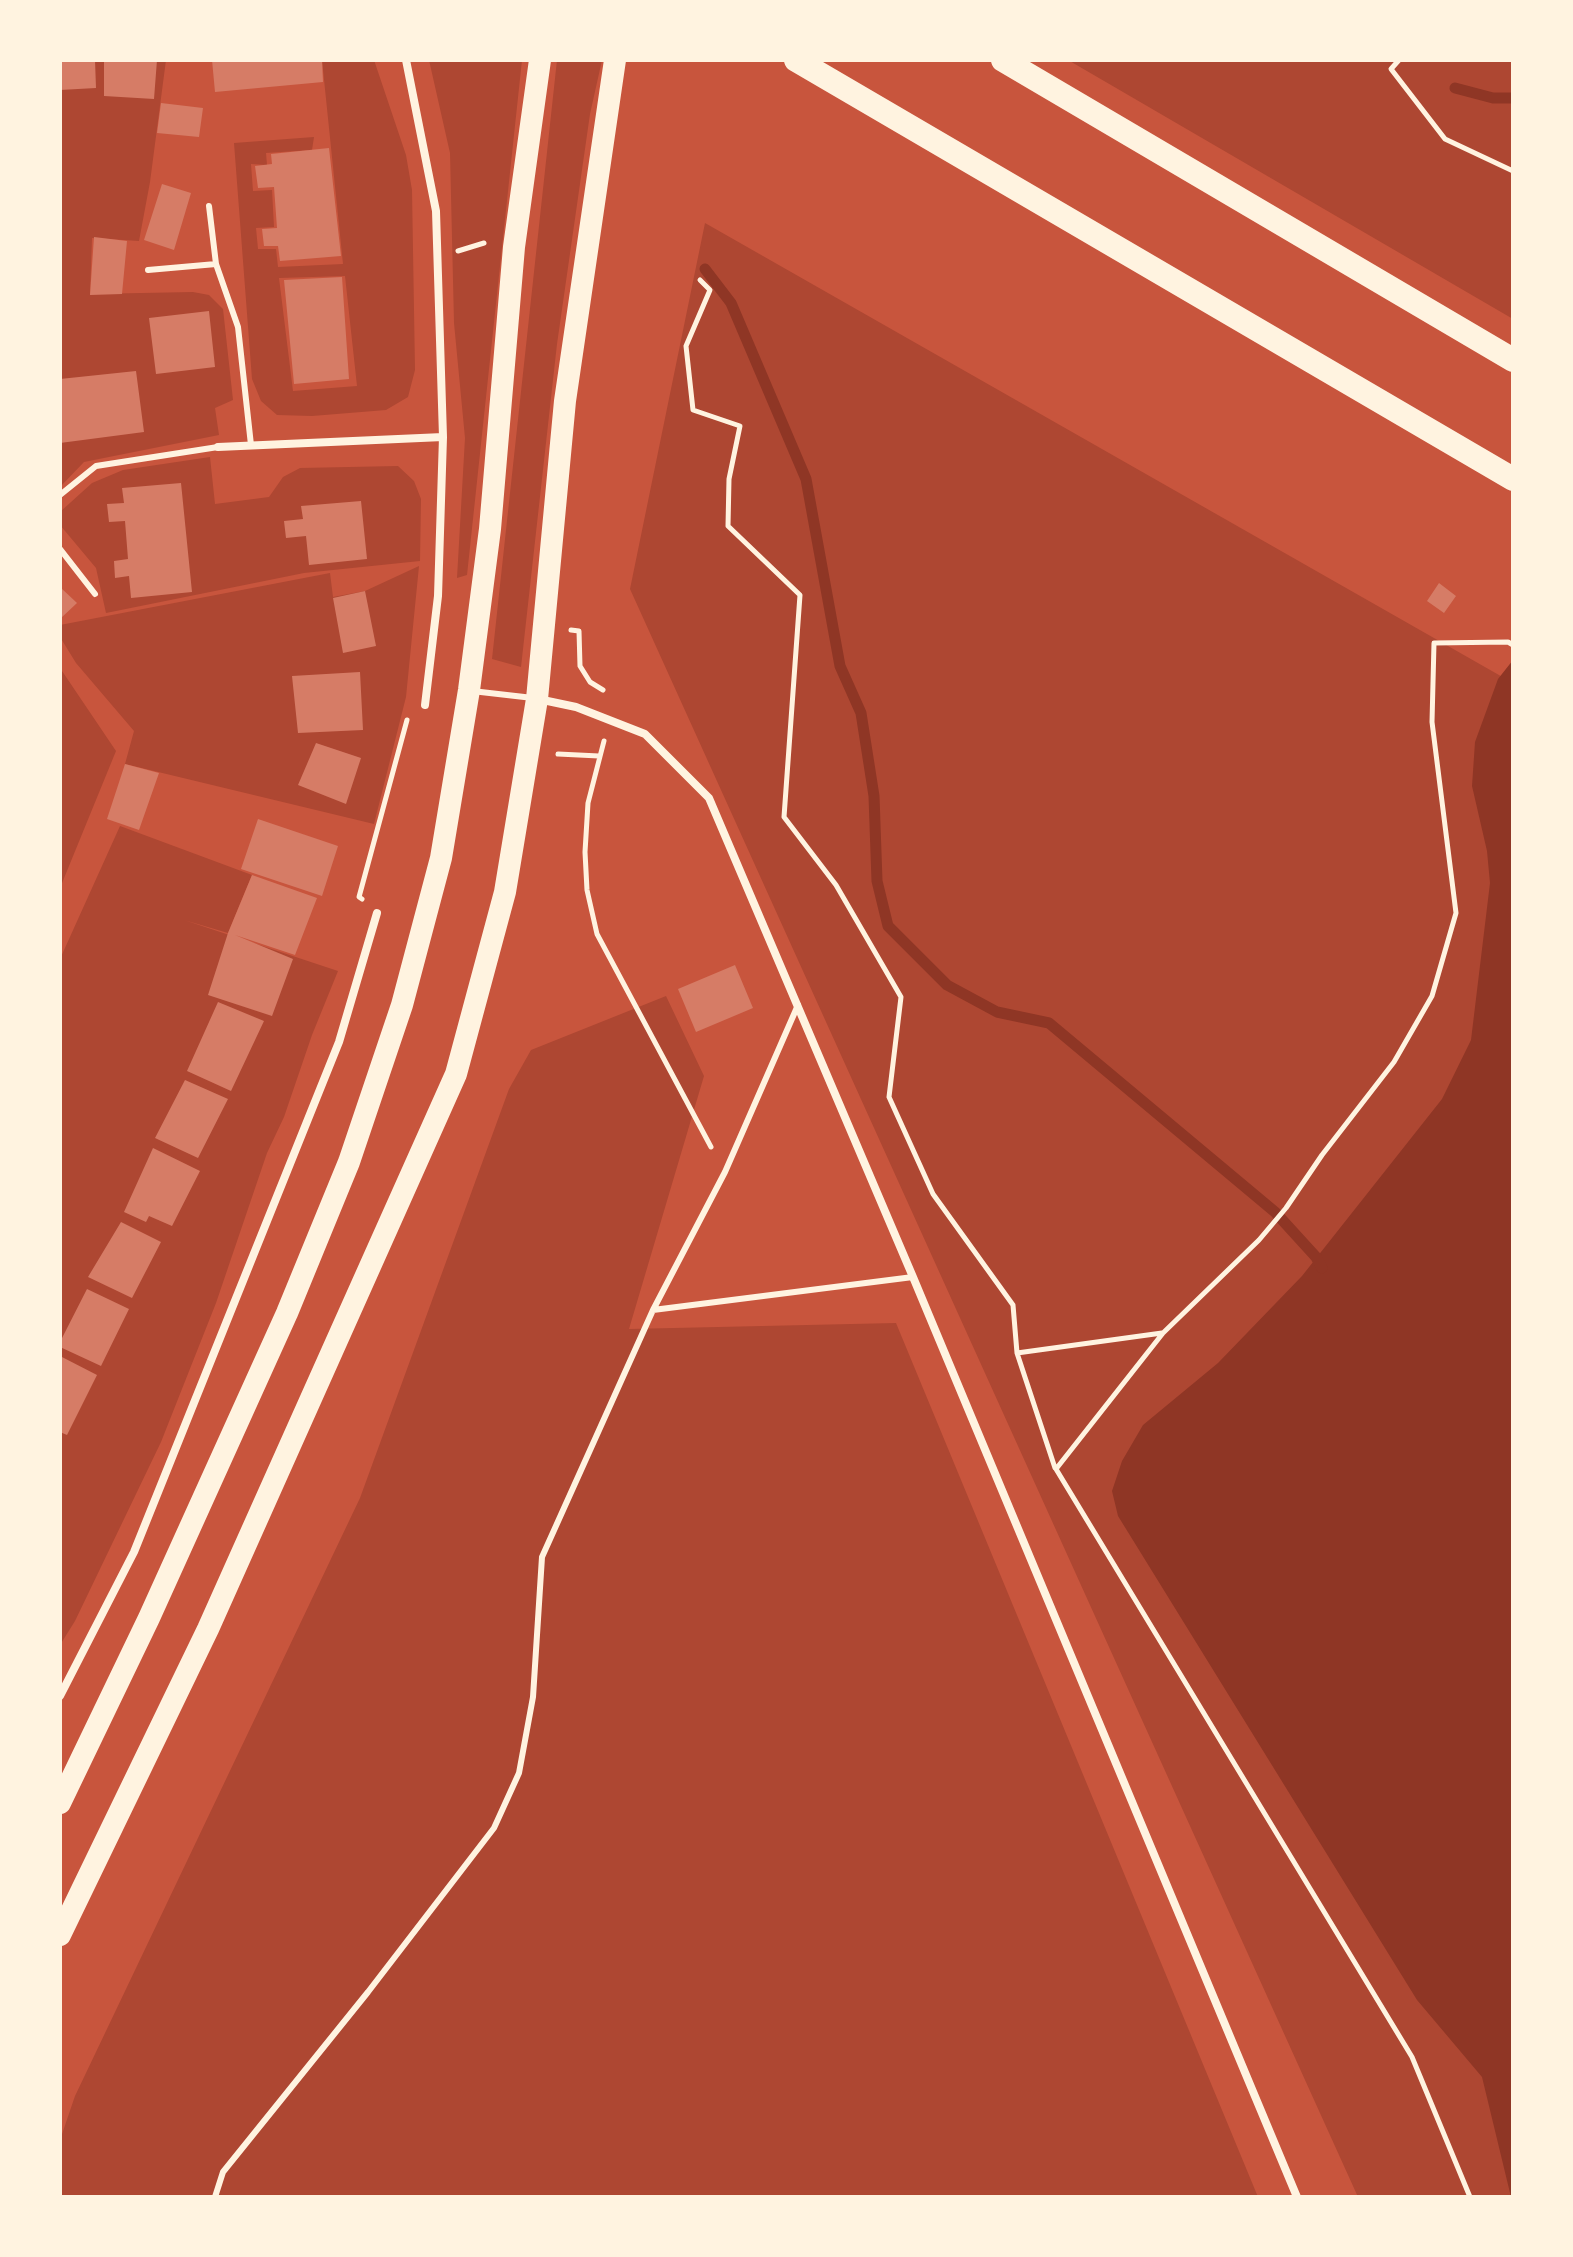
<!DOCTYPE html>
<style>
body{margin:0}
#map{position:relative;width:1573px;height:2257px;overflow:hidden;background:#c8553d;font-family:"Space Grotesk",sans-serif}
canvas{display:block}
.frame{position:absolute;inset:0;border:62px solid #fff3e0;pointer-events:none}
</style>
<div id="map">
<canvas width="1573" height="2257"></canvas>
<div class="frame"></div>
</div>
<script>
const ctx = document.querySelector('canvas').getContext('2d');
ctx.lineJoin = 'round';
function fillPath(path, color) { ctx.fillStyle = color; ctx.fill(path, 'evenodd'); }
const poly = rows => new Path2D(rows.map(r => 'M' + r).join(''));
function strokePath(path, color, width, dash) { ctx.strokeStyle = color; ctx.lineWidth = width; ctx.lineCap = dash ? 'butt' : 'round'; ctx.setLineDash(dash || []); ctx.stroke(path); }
fillPath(poly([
 [60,60,166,60,150,182,139,241,92,238,90,294,193,292,209,295,223,309,233,400,215,408,219,435,84,462,60,487],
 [322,60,374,60,406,155,412,190,415,370,408,397,386,410,312,416,277,415,261,401,252,379,234,143,314,137,312,150,266,153,267,165,251,164,253,191,272,190,274,227,256,228,258,249,276,249,278,267,343,264],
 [345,276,357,386,293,391,279,278],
 [429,60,522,60,467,575,457,578,465,438,454,323,450,153],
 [557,60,602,60,590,114,557,344,521,667,492,659],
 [1068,60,1513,60,1513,319],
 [705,223,1513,683,1513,2197,1358,2197,630,589],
 [210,457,215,504,269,497,283,477,300,468,398,466,414,481,421,499,420,561,304,573,106,613,96,568,60,525,60,512,92,483,123,470],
 [419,566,406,697,374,824,125,764,134,731,76,663,60,637,60,625,330,573,333,597,365,591],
 [60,668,116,751,60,888],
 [120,826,252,875,228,933,184,920,338,971,312,1035,284,1117,267,1153,216,1303,161,1442,75,1621,60,1645,60,959],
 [666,996,704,1076,629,1329,896,1323,1258,2197,60,2197,60,2140,75,2096,360,1498,509,1089,531,1050]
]), '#ae4732');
fillPath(poly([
 [1513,660,1513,2197,1511,2197,1482,2077,1417,2000,1118,1516,1112,1491,1122,1461,1143,1425,1218,1363,1302,1276,1442,1099,1471,1040,1490,883,1487,851,1472,786,1475,742,1498,679]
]), '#8f3625');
strokePath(poly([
 [1455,88,1493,98,1513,98],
 [705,269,731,303,806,479,840,666,861,713,874,796,877,881,888,926,947,985,997,1012,1049,1023,1275,1212,1316,1257,1322,1268]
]), '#8f3625', 11);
fillPath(poly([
 [60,60,95,60,96,88,60,90],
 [104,60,157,60,154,99,104,96],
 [212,60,322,60,323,82,215,92],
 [161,103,203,108,199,137,157,133],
 [329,148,341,256,280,261,278,246,264,246,262,229,277,228,274,187,258,188,255,166,272,164,271,154],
 [162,184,191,193,174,250,144,240],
 [94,237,127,241,122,294,90,295],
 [342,277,349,379,294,384,284,280],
 [209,311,215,367,156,374,149,318],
 [136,371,144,432,60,443,60,379],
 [181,483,192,592,131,598,129,576,115,578,114,561,128,559,125,521,109,522,107,504,124,503,122,488],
 [361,501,367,559,309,565,306,536,286,538,284,521,303,519,301,506],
 [1439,583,1456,596,1444,613,1427,601],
 [60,587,77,603,60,619],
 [365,591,376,646,343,653,333,598],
 [360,672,363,730,298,733,292,676],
 [316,743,361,758,346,804,298,785],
 [125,764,159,773,139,830,107,819],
 [258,819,338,846,322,896,241,869],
 [252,875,317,898,295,955,235,935,293,959,272,1016,208,995,228,933],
 [735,965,753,1008,696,1032,678,989],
 [218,1002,264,1021,231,1091,187,1071],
 [185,1080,228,1099,198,1158,155,1138],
 [153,1148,200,1171,172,1226,149,1216,146,1222,124,1212],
 [121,1222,161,1242,132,1298,88,1277],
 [87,1289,129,1309,101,1366,60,1347,60,1342],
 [60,1356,97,1375,67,1435,60,1432]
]), '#d67c66');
strokePath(poly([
 [1399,60,1391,69,1445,139,1513,171],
 [458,251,484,243],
 [700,280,710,290,686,346,693,410,740,426,729,479,728,526,800,595,784,817,836,885,901,997,889,1097,933,1194,1013,1305,1017,1353,1055,1468],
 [571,630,579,631,580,666,590,682,603,690],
 [604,741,588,803,585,852,587,890,597,934,711,1147],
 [558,754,599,756],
 [362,899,359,897,407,720],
 [1017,1353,1162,1333],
 [1470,2197,1412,2057,1056,1469,1163,1333,1259,1240,1286,1208,1322,1155,1394,1062,1432,996,1456,913,1432,722,1434,643,1508,642,1513,645]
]), '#fff3e0', 5);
strokePath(poly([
 [209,206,216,264],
 [148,270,216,264,238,327,251,445],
 [60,495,96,466,218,447],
 [60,549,95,594],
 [472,691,533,698],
 [798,1005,725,1172,653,1310,913,1277],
 [215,2197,223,2172,368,1992,494,1828,519,1773,533,1697,542,1557,653,1310]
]), '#fff3e0', 6);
strokePath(poly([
 [406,60,436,211,443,437,438,596,425,705],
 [218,447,443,437],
 [538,699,576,707,645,734,709,798,913,1277,1297,2197],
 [60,1696,134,1552,339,1042,377,913]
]), '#fff3e0', 8);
strokePath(poly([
 [60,1803,149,1618,287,1313,349,1162,402,1005,441,858,469,690,490,529,514,247,540,60],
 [60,1935,208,1629,456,1074,505,892,537,699,565,401,615,60]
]), '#fff3e0', 22);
strokePath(poly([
 [796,60,1513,479],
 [1003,60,1513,360]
]), '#fff3e0', 24);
</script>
